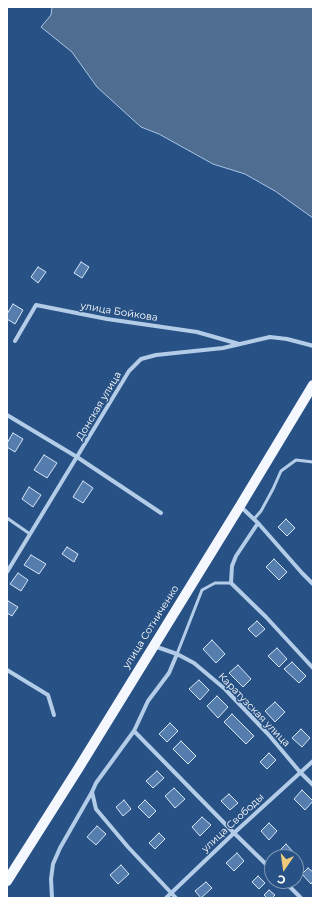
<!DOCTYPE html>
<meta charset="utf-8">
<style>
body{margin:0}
#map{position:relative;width:320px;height:905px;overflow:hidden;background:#285285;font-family:Montserrat,sans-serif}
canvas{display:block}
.frame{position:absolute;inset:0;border:8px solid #fff;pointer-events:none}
.north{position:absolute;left:264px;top:849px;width:40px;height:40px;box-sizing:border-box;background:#285285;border:1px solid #7e97b6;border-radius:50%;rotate:193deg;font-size:11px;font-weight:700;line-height:16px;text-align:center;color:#fff}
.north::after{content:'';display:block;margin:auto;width:14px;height:18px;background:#efca7a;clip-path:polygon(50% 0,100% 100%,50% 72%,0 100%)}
</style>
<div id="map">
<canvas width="320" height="905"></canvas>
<div class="frame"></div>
<div class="north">С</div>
</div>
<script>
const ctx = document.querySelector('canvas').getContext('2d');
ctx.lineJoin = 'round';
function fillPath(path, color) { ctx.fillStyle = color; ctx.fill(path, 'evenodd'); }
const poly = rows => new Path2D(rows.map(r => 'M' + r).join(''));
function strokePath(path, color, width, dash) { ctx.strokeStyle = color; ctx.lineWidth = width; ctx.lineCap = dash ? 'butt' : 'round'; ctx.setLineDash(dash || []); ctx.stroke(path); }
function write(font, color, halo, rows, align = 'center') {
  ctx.font = font + ' Montserrat,sans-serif'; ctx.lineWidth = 3; ctx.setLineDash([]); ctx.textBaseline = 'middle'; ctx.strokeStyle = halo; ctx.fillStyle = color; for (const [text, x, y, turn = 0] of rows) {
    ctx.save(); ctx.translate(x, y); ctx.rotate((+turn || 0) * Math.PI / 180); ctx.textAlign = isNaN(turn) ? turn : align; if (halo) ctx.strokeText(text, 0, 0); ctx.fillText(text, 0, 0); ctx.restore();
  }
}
const water = poly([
 [52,7,313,7,313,218,275,191,245,174,213,164,159,134,141,127,97,87,72,52,41,27,51,15,52,7]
]);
fillPath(water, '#4f6d90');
strokePath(water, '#a8c6e7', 1);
const building = poly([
 [81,262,89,267,82,278,74,273,81,262],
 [38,267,46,272,38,283,31,277,38,267],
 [13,304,23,310,15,324,7,319,7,314,13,304],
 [13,433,23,439,15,452,7,447,7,443,13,433],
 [44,455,57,463,47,478,34,470,44,455],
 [83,481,93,488,83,503,73,497,83,481],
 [29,487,41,495,33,507,22,499,29,487],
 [286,519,295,528,287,536,278,527,286,519],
 [67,547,78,554,74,562,62,554,67,547],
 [31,555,46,564,39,574,24,565,31,555],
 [274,559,287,572,279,580,266,567,274,559],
 [18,573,28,580,21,591,10,584,18,573],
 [8,601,18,607,12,616,7,613,7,603,8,601],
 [257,621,265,629,256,637,248,629,257,621],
 [212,640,225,654,216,663,203,649,212,640],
 [277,648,287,659,279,667,268,656,277,648],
 [292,662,306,676,299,683,284,669,292,662],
 [238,665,251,679,243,687,229,673,238,665],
 [199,680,209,690,200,700,189,689,199,680],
 [217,696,228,707,218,718,207,706,217,696],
 [275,702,285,712,275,722,265,711,275,702],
 [232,714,254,736,246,744,224,722,232,714],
 [170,723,178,731,167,742,159,734,170,723],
 [301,729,310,738,302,747,292,738,301,729],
 [181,741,196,756,188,764,173,749,181,741],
 [269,753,276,760,267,769,260,762,269,753],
 [157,771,164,778,153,788,146,781,157,771],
 [174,788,185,799,175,808,165,796,174,788],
 [302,790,313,801,305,810,294,799,302,790],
 [229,794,238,803,230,810,221,801,229,794],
 [124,800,131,809,123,816,116,807,124,800],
 [145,800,156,811,149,818,138,807,145,800],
 [202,817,211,825,200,836,192,827,202,817],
 [269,823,277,831,269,840,261,831,269,823],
 [97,826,106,834,96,845,87,837,97,826],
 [159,833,165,839,155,849,149,843,159,833],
 [286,844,294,853,290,857,285,857,279,851,286,844],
 [237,853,244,861,234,871,226,863,237,853],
 [121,865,129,874,118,884,110,875,121,865],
 [308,868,313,872,313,881,311,884,302,874,308,868],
 [258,876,265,883,259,889,252,882,258,876],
 [206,882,212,888,201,898,195,891,206,882],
 [269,890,275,895,272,898,267,898,264,895,269,890]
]);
fillPath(building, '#557eae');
strokePath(building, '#d6e5f6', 1);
strokePath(poly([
 [7,518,30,534],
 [254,519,261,511,273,489,281,471,296,460,313,462],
 [177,654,202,590,215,583,231,583]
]), '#b3cce7', 3);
strokePath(poly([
 [15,341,36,305,107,319,197,332,239,344],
 [7,415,77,457,161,513],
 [240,506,258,523,302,573,313,584],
 [258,523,236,556,232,566,231,583,266,617,313,668],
 [7,572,129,371,141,359,156,355,223,348,270,337,287,339,310,345,313,346],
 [154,646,177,654,194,663,225,689,268,734,300,772,313,785],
 [7,670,48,695,54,715],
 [134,731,234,833,272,870],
 [92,792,96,809,128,847,176,898],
 [284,881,301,898],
 [52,898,51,879,53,864,60,848,92,792,96,783,134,731,148,701,169,673,177,654],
 [166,898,234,833,313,761]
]), '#b3cce7', 4);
strokePath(poly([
 [7,881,78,769,240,506,313,385]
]), '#f4f8fe', 10);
write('10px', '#fff', '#285285', [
 ["улица Бойкова",119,312,9],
 ["Донская улица",99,406,-59],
 ["улица Сотниченко",151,627,-58],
 ["Каратузская улица",254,710,46],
 ["улица Свободы",233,823,-43]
]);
</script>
